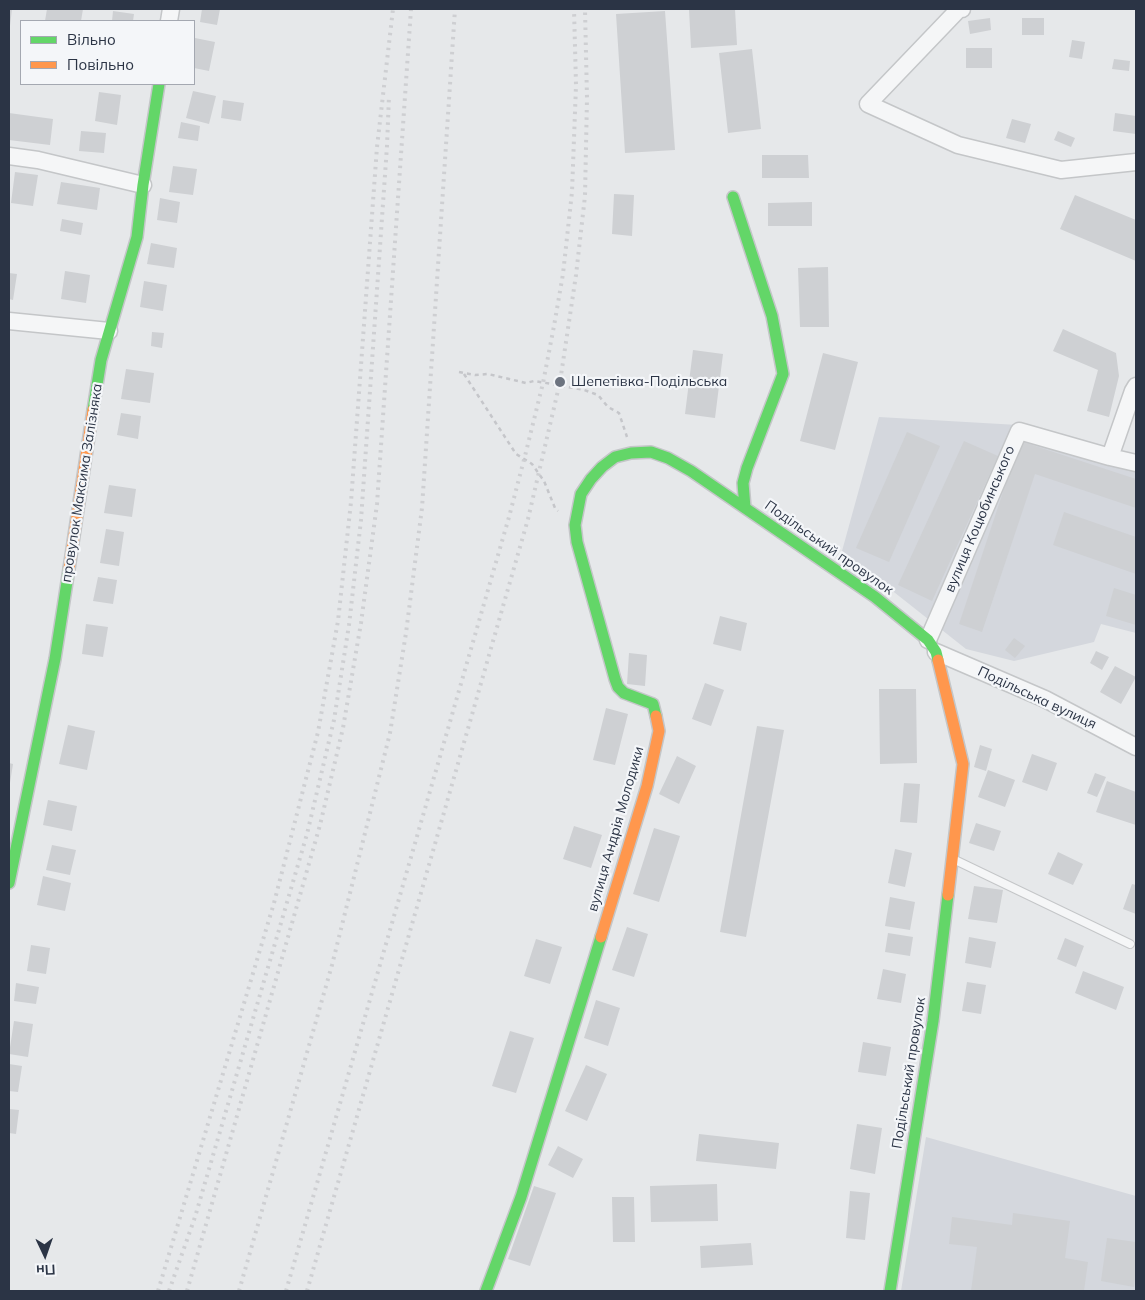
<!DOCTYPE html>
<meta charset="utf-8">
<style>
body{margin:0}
#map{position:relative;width:1145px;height:1300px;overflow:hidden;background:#e6e8ea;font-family:Mulish,sans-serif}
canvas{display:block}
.frame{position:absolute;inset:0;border:10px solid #2b3445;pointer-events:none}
.legend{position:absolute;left:20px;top:20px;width:175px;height:65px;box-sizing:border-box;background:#f4f6f9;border:1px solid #a4a8b1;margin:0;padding:6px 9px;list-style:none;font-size:15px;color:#2b3445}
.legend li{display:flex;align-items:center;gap:10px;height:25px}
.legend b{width:25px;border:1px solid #a4a8b1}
.north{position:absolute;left:20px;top:1230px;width:50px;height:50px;-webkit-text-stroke:4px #f4f6f9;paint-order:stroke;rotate:177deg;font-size:14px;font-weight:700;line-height:20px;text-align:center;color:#2b3445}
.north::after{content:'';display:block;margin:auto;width:18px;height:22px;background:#2b3445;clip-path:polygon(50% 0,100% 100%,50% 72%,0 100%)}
</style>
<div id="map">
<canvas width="1145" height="1300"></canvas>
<div class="frame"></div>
<ul class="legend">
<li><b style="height:6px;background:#63d668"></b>Вільно</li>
<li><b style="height:6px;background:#ff974d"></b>Повільно</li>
</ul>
<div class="north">Пн</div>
</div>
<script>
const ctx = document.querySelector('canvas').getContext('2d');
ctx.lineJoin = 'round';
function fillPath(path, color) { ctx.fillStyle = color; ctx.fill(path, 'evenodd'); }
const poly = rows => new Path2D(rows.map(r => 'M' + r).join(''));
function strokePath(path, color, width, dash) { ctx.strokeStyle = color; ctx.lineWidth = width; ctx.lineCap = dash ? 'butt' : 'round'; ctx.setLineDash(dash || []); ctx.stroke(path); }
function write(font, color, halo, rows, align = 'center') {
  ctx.font = font + ' Mulish,sans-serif'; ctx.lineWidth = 4.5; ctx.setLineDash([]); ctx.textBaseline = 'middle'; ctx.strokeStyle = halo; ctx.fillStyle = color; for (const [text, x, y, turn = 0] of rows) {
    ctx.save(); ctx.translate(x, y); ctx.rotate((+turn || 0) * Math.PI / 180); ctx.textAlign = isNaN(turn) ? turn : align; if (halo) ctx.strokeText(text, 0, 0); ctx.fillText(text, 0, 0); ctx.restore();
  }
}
fillPath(poly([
 [879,417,1018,425,1136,460,1136,633,1101,624,1094,642,1014,661,966,649,842,551],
 [926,1137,1136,1196,1136,1291,901,1291]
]), '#d4d7dd');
fillPath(poly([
 [9,9,12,9,10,26,9,26],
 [47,9,83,9,81,21,45,21],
 [202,9,220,9,217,25,200,22],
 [689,9,735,9,737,45,691,48],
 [113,11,134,14,133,21,112,21],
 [665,11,675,150,625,153,616,14],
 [990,18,991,30,970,34,968,21],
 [1022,18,1044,18,1044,35,1022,35],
 [195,38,215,42,209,71,194,68],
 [1072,40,1085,42,1082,59,1069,57],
 [966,48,992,48,992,68,966,68],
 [752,49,761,129,728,133,719,53],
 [1114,59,1130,61,1129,71,1112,69],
 [193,91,216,96,209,124,186,118],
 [99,92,121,95,117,125,95,121],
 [223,100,244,103,241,121,221,118],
 [9,113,53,119,50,145,9,140],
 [1115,113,1136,116,1136,134,1113,131],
 [1012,119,1031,124,1025,143,1006,138],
 [181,122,200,126,198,141,178,138],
 [81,131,106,133,104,153,79,151],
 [1058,131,1075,138,1071,147,1054,140],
 [762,155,808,155,809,178,762,178],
 [173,166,197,169,193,195,169,192],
 [15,172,38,175,33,206,11,203],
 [61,182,100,188,97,210,57,204],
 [614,194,634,195,632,236,612,234],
 [1075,195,1136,220,1136,261,1060,229],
 [160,198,180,202,177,223,157,220],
 [812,202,812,226,768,226,768,203],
 [62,219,83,223,81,235,60,231],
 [151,243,177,248,174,268,147,264],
 [828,267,829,327,800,327,798,268],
 [65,271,90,275,86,303,61,299],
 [9,273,17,274,13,300,9,299],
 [144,281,167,285,163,311,140,307],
 [1063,329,1116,353,1119,376,1109,417,1087,411,1098,370,1053,351],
 [152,332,164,333,162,348,151,346],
 [693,350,723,354,715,418,685,414],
 [823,353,858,362,835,450,800,441],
 [126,369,154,373,150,403,121,399],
 [121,413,141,416,138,439,117,435],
 [907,432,940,446,889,562,856,548],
 [964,441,998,456,932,601,898,585],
 [1020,441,1136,479,1136,508,1035,474,982,632,959,624],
 [109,485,136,489,132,517,104,513],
 [1064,512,1136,537,1136,574,1053,545],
 [106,529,124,532,119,566,100,563],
 [98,577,117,580,113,604,93,601],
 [1114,588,1136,595,1136,625,1106,616],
 [720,616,747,623,741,651,713,644],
 [86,624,108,627,103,657,82,654],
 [1014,638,1025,646,1015,658,1005,650],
 [1096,651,1109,657,1102,670,1090,663],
 [629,653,647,655,645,686,627,684],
 [1115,666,1136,677,1121,704,1100,692],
 [705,683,724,690,711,726,692,719],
 [879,689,916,689,917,763,880,764],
 [606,708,628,714,615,765,593,760],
 [68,725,95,731,87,770,59,764],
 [757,726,784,730,746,937,720,932],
 [980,745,992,749,986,771,974,767],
 [1032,754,1057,763,1047,791,1022,782],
 [677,756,696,766,679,804,659,794],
 [9,763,13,764,10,783,9,783],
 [988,770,1015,780,1005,807,978,797],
 [1095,773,1106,777,1097,797,1087,793],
 [1107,781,1136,792,1136,825,1096,812],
 [904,783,920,784,917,823,900,822],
 [48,800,77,806,72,831,43,825],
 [976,823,1001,831,994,851,969,843],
 [574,826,602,835,591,868,563,859],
 [654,828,680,836,659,902,633,894],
 [52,845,76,850,70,875,46,870],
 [895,849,912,853,905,887,888,883],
 [1058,852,1083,864,1073,885,1048,874],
 [43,876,71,883,65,911,37,905],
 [1132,884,1136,885,1136,914,1123,909],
 [974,886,1003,890,997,923,968,919],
 [890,897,915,902,910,930,885,926],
 [627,927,648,934,634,977,612,970],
 [888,933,913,937,910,956,885,952],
 [969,937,996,942,991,968,965,963],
 [1065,938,1084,946,1076,967,1057,959],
 [536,939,562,947,550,984,524,976],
 [31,945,50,948,46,974,27,971],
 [883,969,906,974,901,1003,877,999],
 [1083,971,1124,987,1116,1010,1075,993],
 [967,982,986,985,981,1014,962,1011],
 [16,983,39,987,36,1004,14,1001],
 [596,1000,620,1008,608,1046,584,1038],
 [14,1021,33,1024,28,1057,9,1054],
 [510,1031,534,1038,516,1093,492,1086],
 [863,1042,891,1047,886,1076,858,1072],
 [9,1064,22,1066,18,1092,9,1091],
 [586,1065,607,1074,587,1121,565,1111],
 [9,1109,19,1110,16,1134,9,1133],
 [857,1124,882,1128,875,1174,850,1169],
 [699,1134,779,1143,776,1169,696,1161],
 [558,1146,583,1159,573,1178,548,1165],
 [717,1184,718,1221,651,1222,650,1186],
 [534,1186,556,1193,530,1266,508,1259],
 [850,1191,870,1193,865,1240,846,1238],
 [612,1197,634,1197,635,1242,613,1242],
 [1013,1213,1070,1221,1065,1258,1088,1262,1084,1291,971,1291,977,1247,949,1244,952,1217,1012,1225],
 [1107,1238,1136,1242,1136,1271,1134,1287,1101,1281],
 [751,1243,753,1265,701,1268,700,1246]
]), '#ced0d3');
const lane = poly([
 [953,859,1130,944]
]);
const street = poly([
 [962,9,959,9,868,104,958,145,1061,170,1136,162],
 [169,21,171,9],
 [9,156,38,160,143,185],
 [9,321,109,331],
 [1110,457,1133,391,1136,386],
 [928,640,1019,431,1110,457,1136,463],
 [936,652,1045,699,1136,747]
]);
const fast = poly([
 [733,197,772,316,783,374,747,468,743,483,745,508,875,597,928,640,936,652,938,660],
 [93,410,101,360,137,237,143,185,159,84],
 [656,716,653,704,624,693,618,687,615,679,577,542,575,525,581,494,591,479,602,467,615,457,631,453,651,452,668,458,691,471,745,508],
 [9,883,55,659,69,569],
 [486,1291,521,1197,601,937],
 [890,1291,933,1021,948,895]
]);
const slow = poly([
 [69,569,93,410],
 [938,660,963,764,948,895],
 [601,937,647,786,659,731,656,716]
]);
strokePath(lane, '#c4c6c8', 10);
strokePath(street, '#c4c6c8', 19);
strokePath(fast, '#c4c6c8', 14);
strokePath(slow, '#c4c6c8', 14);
strokePath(poly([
 [459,372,475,375,488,374,526,383,534,381,552,384,584,390,598,395,608,407,619,413,627,437],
 [464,374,516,454,532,464,544,481,555,508,558,511]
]), '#c5c6ca', 2.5, [4, 4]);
strokePath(lane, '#f5f6f7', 8);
strokePath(street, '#f5f6f7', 16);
strokePath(fast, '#63d668', 11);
strokePath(slow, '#ff974d', 11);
strokePath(poly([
 [158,1291,274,903,318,732,338,621,351,502,377,147,393,9],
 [169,1291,195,1217,307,834,334,720,349,625,361,520,387,146,389,96],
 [187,1291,320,825,343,728,361,623,377,504,411,9],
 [239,1291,332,965,390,733,406,633,422,508,455,9],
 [286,1291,509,517,526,452,543,383,554,326,563,274,572,192,576,85,574,9],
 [307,1291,528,519,560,382,576,275,585,196,587,98,585,9]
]), '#cecfd2', 4, [2.5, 5]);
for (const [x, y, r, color] of [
 [560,382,6,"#6c737f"]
]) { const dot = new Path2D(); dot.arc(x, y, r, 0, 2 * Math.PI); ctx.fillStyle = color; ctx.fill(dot); strokePath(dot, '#f4f6f9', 2); }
write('14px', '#2b3445', '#f4f6f9', [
 ["Шепетівка-Подільська",571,382]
], 'left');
write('14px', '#2b3445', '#f4f6f9', [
 ["провулок Максима Залізняка",82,483,-81],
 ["вулиця Коцюбинського",980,519,-67],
 ["Подільський провулок",829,548,35],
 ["Подільська вулиця",1037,698,25],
 ["вулиця Андрія Молодики",616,829,-74],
 ["Подільський провулок",909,1073,-81]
]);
</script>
